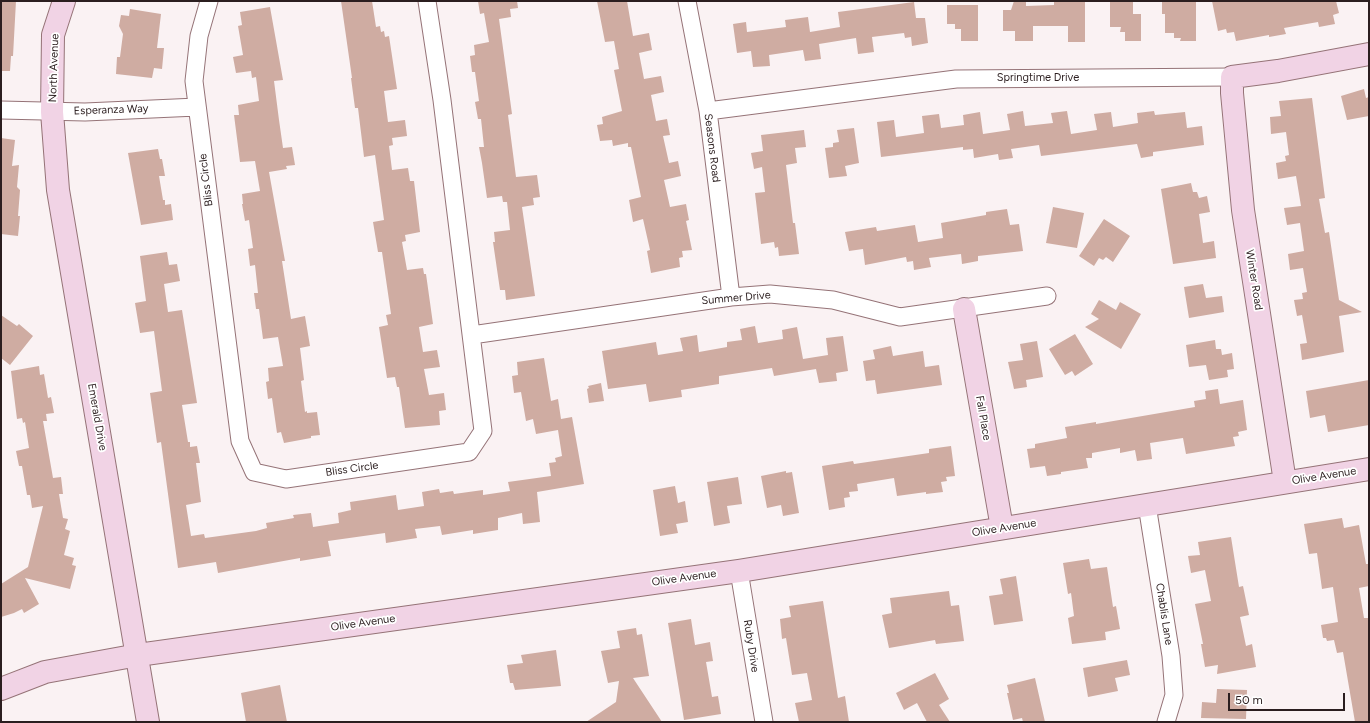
<!DOCTYPE html>
<style>
body{margin:0}
#map{position:relative;width:1370px;height:723px;overflow:hidden;background:#faf2f3;font-family:Figtree,sans-serif}
canvas{display:block}
.frame{position:absolute;inset:0;border:2px solid #2b1e1f;pointer-events:none}
.scale{position:absolute;left:1228px;top:693px;width:117px;height:18px;box-sizing:border-box;border:2px solid #2b1e1f;border-top:0;padding-left:5px;font-size:12px;line-height:14px;white-space:nowrap;color:#2b1e1f;-webkit-text-stroke:3px #fff;paint-order:stroke}
</style>
<div id="map">
<canvas width="1370" height="723"></canvas>
<div class="frame"></div>
<div class="scale">50 m</div>
</div>
<script>
const ctx = document.querySelector('canvas').getContext('2d');
ctx.lineJoin = 'round';
function fillPath(path, color) { ctx.fillStyle = color; ctx.fill(path, 'evenodd'); }
const poly = rows => new Path2D(rows.map(r => 'M' + r).join(''));
function strokePath(path, color, width, dash) { ctx.strokeStyle = color; ctx.lineWidth = width; ctx.lineCap = dash ? 'butt' : 'round'; ctx.setLineDash(dash || []); ctx.stroke(path); }
function write(font, color, halo, rows, align = 'center') {
  ctx.font = font + ' Figtree,sans-serif'; ctx.lineWidth = 3.5; ctx.setLineDash([]); ctx.textBaseline = 'middle'; ctx.strokeStyle = halo; ctx.fillStyle = color; for (const [text, x, y, turn = 0] of rows) {
    ctx.save(); ctx.translate(x, y); ctx.rotate((+turn || 0) * Math.PI / 180); ctx.textAlign = isNaN(turn) ? turn : align; if (halo) ctx.strokeText(text, 0, 0); ctx.fillText(text, 0, 0); ctx.restore();
  }
}
fillPath(poly([
 [1,1,16,1,13,56,11,56,10,71,1,71],
 [341,1,372,1,376,27,380,26,381,32,384,31,385,37,389,36,397,89,384,91,388,122,405,120,407,136,392,138,393,145,389,146,392,170,408,168,410,181,414,181,420,232,405,235,406,241,402,242,407,270,423,268,424,274,426,274,433,324,419,327,423,352,437,350,440,367,424,369,429,395,444,393,446,410,439,411,440,425,405,428,399,387,397,387,395,377,387,378,379,327,388,325,386,315,391,314,382,252,378,252,373,222,384,220,375,155,364,157,358,108,355,108,351,78,352,78],
 [478,1,517,1,518,8,510,9,511,17,499,19,512,114,508,115,516,177,537,175,540,197,533,198,534,205,522,207,535,296,506,300,505,290,500,290,493,242,495,242,494,232,510,230,507,202,503,202,502,196,487,198,482,163,479,147,484,147,481,119,478,119,475,102,479,101,475,72,472,72,470,56,475,55,474,45,489,42,484,13,480,14],
 [597,1,627,1,633,36,649,33,652,50,639,53,644,79,661,76,664,92,651,95,656,121,667,119,670,135,663,136,669,163,678,161,681,176,664,180,670,207,686,204,689,220,686,221,692,250,682,251,683,257,679,258,680,267,651,273,647,251,650,250,643,219,633,222,629,200,641,197,631,147,628,147,628,143,613,146,612,140,600,141,597,125,603,124,602,117,622,111,614,70,619,69,614,41,605,42],
 [1014,1,1026,1,1026,6,1054,5,1054,1,1085,1,1085,42,1068,42,1068,26,1033,26,1033,41,1015,41,1015,31,1003,31,1003,10,1011,10],
 [1110,1,1133,1,1133,14,1141,14,1141,41,1125,41,1125,32,1120,32,1121,27,1110,27],
 [1162,1,1196,1,1196,41,1180,41,1181,38,1174,38,1174,33,1165,33,1165,14,1162,14],
 [1212,1,1336,1,1339,13,1333,15,1335,24,1319,27,1318,22,1284,28,1286,34,1269,37,1269,35,1236,41,1234,32,1227,33,1226,29,1218,31],
 [914,2,916,18,925,18,928,43,912,46,911,37,905,38,904,33,872,37,874,52,858,54,856,38,819,44,821,59,805,61,803,50,769,55,770,66,753,67,751,51,737,53,733,24,746,22,747,32,786,27,785,20,808,17,810,32,840,27,838,12],
 [947,5,978,5,978,41,961,41,961,29,955,29,955,24,947,24],
 [270,7,283,80,274,81,279,120,283,148,292,147,295,165,286,166,287,169,269,172,285,261,282,261,291,319,305,316,310,346,300,348,304,380,301,381,305,412,307,411,307,413,317,412,320,435,311,436,311,438,284,443,281,432,277,433,272,398,268,399,266,382,269,381,268,368,283,366,278,337,263,339,259,309,256,309,254,293,258,293,255,265,250,266,248,249,253,248,249,220,245,221,242,204,243,204,242,194,260,191,255,161,240,162,234,115,239,115,238,105,259,101,256,77,252,78,251,71,236,73,233,57,243,55,238,26,242,25,240,12],
 [130,9,161,14,157,48,164,48,162,69,154,68,152,78,116,74,117,57,120,57,123,34,119,26,121,15,129,16],
 [1364,89,1366,98,1369,97,1369,116,1347,120,1341,96],
 [1312,98,1325,198,1319,199,1325,233,1329,232,1339,300,1362,312,1339,316,1344,352,1302,360,1300,344,1307,343,1302,315,1297,316,1294,300,1303,299,1302,293,1307,292,1303,268,1290,270,1288,254,1304,251,1300,223,1287,225,1284,208,1301,206,1296,176,1278,179,1276,163,1286,161,1285,156,1289,155,1286,132,1271,134,1270,117,1281,116,1279,101],
 [1023,111,1025,126,1053,123,1051,113,1067,111,1071,134,1097,130,1094,114,1111,112,1113,127,1138,123,1137,113,1154,111,1155,115,1185,112,1187,128,1202,126,1204,145,1153,152,1153,156,1141,158,1137,144,1041,156,1039,145,1011,149,1013,158,999,160,998,154,974,158,973,149,963,150,963,147,881,157,877,122,894,120,896,137,924,133,922,116,939,114,941,128,964,125,963,115,980,112,983,134,1010,130,1007,114],
 [854,128,859,163,845,166,847,176,829,178,825,148,833,147,833,143,839,142,837,130],
 [804,130,806,147,795,148,797,163,786,165,793,223,795,223,799,254,779,256,778,247,775,248,774,242,761,244,755,193,765,192,762,167,754,169,751,153,763,151,761,135],
 [1,138,15,140,12,166,19,165,17,187,20,190,18,216,20,216,18,236,1,234],
 [158,149,160,159,162,159,165,176,159,176,163,200,165,200,165,205,171,204,173,220,141,225,128,153],
 [1191,183,1193,192,1197,192,1199,198,1207,196,1210,212,1199,214,1203,243,1214,241,1216,258,1173,264,1161,189],
 [1053,207,1084,213,1077,248,1046,243],
 [1007,209,1010,225,1019,224,1023,251,978,256,978,261,962,264,961,254,929,258,931,267,914,270,913,261,907,262,906,257,865,265,863,249,849,251,845,232,876,227,877,231,915,225,918,242,943,238,941,223,986,215,986,212],
 [1104,219,1130,236,1113,262,1106,257,1103,260,1099,258,1094,266,1079,256],
 [167,252,169,265,177,264,180,281,164,284,168,312,182,310,197,403,182,405,188,442,190,442,190,447,197,446,200,463,196,463,201,502,186,505,191,536,204,534,205,538,256,531,267,528,266,523,294,518,293,515,311,513,313,527,339,523,338,513,351,510,350,502,396,495,398,510,424,506,422,492,439,489,440,493,453,491,454,494,483,490,483,495,510,491,508,482,551,476,549,463,556,462,555,458,562,456,558,430,536,434,533,419,526,421,521,392,514,393,512,376,518,375,517,362,544,358,551,401,558,399,561,419,572,417,584,484,537,492,540,522,523,524,522,513,498,518,498,530,473,534,473,530,442,535,440,526,415,529,417,538,386,543,385,533,328,541,331,556,300,561,300,558,218,573,216,562,178,568,161,442,157,443,150,393,162,391,154,331,140,333,135,303,146,301,140,256],
 [1203,284,1206,298,1222,296,1224,312,1189,318,1184,287],
 [1099,300,1116,310,1120,302,1141,314,1121,349,1085,327,1099,319,1091,314],
 [1,315,17,326,19,324,33,336,10,365,1,358],
 [755,326,758,343,783,339,782,330,797,327,803,359,828,355,826,338,843,336,848,371,836,373,837,381,819,383,816,369,774,376,772,368,719,376,719,384,681,390,682,397,649,402,646,384,608,389,602,351,656,342,658,355,683,351,680,338,697,335,699,352,727,347,727,342,742,340,740,329],
 [1075,334,1093,364,1075,376,1072,371,1065,375,1049,349],
 [1215,340,1216,349,1221,349,1222,355,1232,353,1234,369,1227,370,1228,377,1209,380,1206,365,1189,367,1186,345],
 [1037,341,1043,377,1026,380,1027,387,1014,389,1008,362,1023,360,1020,344],
 [891,346,893,356,923,351,925,367,939,365,942,385,877,394,875,380,866,381,863,361,875,359,873,350],
 [39,366,40,375,44,374,48,398,51,397,54,413,46,414,47,421,43,421,53,478,61,477,63,494,59,494,63,518,68,519,65,529,70,531,64,555,74,558,72,565,76,566,70,589,25,578,39,604,24,613,22,609,14,613,1,617,1,584,28,567,43,506,32,508,30,495,27,495,22,466,19,466,16,451,29,448,25,422,23,423,22,418,17,419,11,371],
 [1369,380,1369,425,1328,432,1325,415,1310,418,1306,391],
 [601,383,604,401,589,403,587,389,589,388,588,386],
 [1218,389,1220,404,1243,400,1247,430,1238,432,1239,436,1233,437,1235,446,1186,454,1183,438,1150,443,1152,459,1137,461,1135,450,1120,453,1120,448,1092,453,1092,458,1086,458,1088,468,1061,472,1061,474,1047,476,1045,466,1030,468,1027,449,1035,448,1035,444,1067,438,1065,427,1096,422,1096,424,1195,407,1194,401,1206,399,1205,391],
 [951,446,955,476,946,477,947,481,941,482,943,492,926,494,926,492,897,496,894,478,857,484,858,491,849,492,850,497,844,498,845,507,829,510,822,466,853,461,854,464,929,453,929,449],
 [786,471,786,473,792,472,799,513,783,516,781,505,767,508,761,476],
 [738,477,742,504,727,506,730,523,714,526,707,482],
 [675,486,678,503,685,501,688,522,676,524,678,533,660,536,653,490],
 [1342,518,1344,528,1359,525,1366,564,1369,564,1369,586,1359,588,1364,618,1369,618,1369,722,1355,722,1343,652,1337,653,1334,640,1327,641,1326,638,1323,638,1321,625,1338,622,1333,587,1322,589,1317,553,1309,554,1304,524],
 [1231,537,1239,587,1243,586,1249,615,1240,617,1246,646,1252,644,1256,667,1217,674,1218,665,1205,667,1201,644,1203,644,1195,604,1211,601,1205,570,1191,573,1188,556,1200,555,1198,542],
 [1089,559,1091,569,1107,567,1113,607,1116,606,1120,629,1105,632,1106,640,1072,644,1068,618,1074,616,1071,593,1068,594,1063,563],
 [1016,576,1023,621,994,625,989,596,1003,594,1000,579],
 [949,591,951,606,959,605,964,641,936,644,935,640,889,648,882,615,892,613,890,598],
 [823,601,838,698,845,696,849,722,799,722,795,703,812,700,807,673,792,675,786,638,782,639,780,619,791,617,789,606],
 [691,619,695,645,710,642,713,661,706,662,712,697,718,696,721,714,684,720,668,623],
 [636,628,637,635,642,634,649,676,633,678,662,722,586,722,616,702,619,681,608,683,601,651,620,648,617,631],
 [556,650,561,686,515,690,513,683,510,683,507,665,523,663,521,655],
 [1127,660,1130,675,1115,678,1118,691,1088,697,1083,668],
 [935,673,949,699,939,705,950,722,927,722,917,703,904,710,896,693],
 [1035,678,1045,722,1023,722,1022,718,1013,720,1007,693,1009,693,1007,685],
 [280,685,287,722,246,722,241,693],
 [1217,689,1247,690,1246,719,1201,718,1202,702,1216,703]
]), '#cfaca2');
const street = poly([
 [209,1,199,36,194,81,240,441,254,472,286,479,469,452,483,431,442,100,427,1],
 [687,1,708,111,731,297],
 [1,110,85,112,197,107],
 [708,111,956,79,1232,77],
 [472,335,731,297,770,294,833,300,900,317,1047,296],
 [1147,505,1171,656,1174,695,1166,722],
 [739,571,764,722]
]);
const secondary = poly([
 [64,1,53,35,52,112,58,190,148,722],
 [964,309,1002,528],
 [1285,482,1243,210,1232,93,1232,77,1278,71,1369,54],
 [1,689,45,672,138,655,739,571,1369,469]
]);
strokePath(street, '#957377', 19);
strokePath(secondary, '#957377', 24);
strokePath(street, '#fff', 17);
strokePath(secondary, '#f1d3e5', 22);
write('11px', '#2b1e1f', '#fff', [
 ["North Avenue",54,68,-88],
 ["Springtime Drive",1038,78],
 ["Esperanza Way",111,110,-2],
 ["Seasons Road",712,148,83],
 ["Bliss Circle",206,180,-97],
 ["Winter Road",1254,280,81],
 ["Summer Drive",736,298,-5],
 ["Emerald Drive",97,417,80],
 ["Fall Place",983,418,80],
 ["Bliss Circle",352,469,-8],
 ["Olive Avenue",1324,476,-9],
 ["Olive Avenue",1004,528,-9],
 ["Olive Avenue",684,578,-8],
 ["Chablis Lane",1164,614,81],
 ["Olive Avenue",363,623,-8],
 ["Ruby Drive",751,646,81]
]);
</script>
